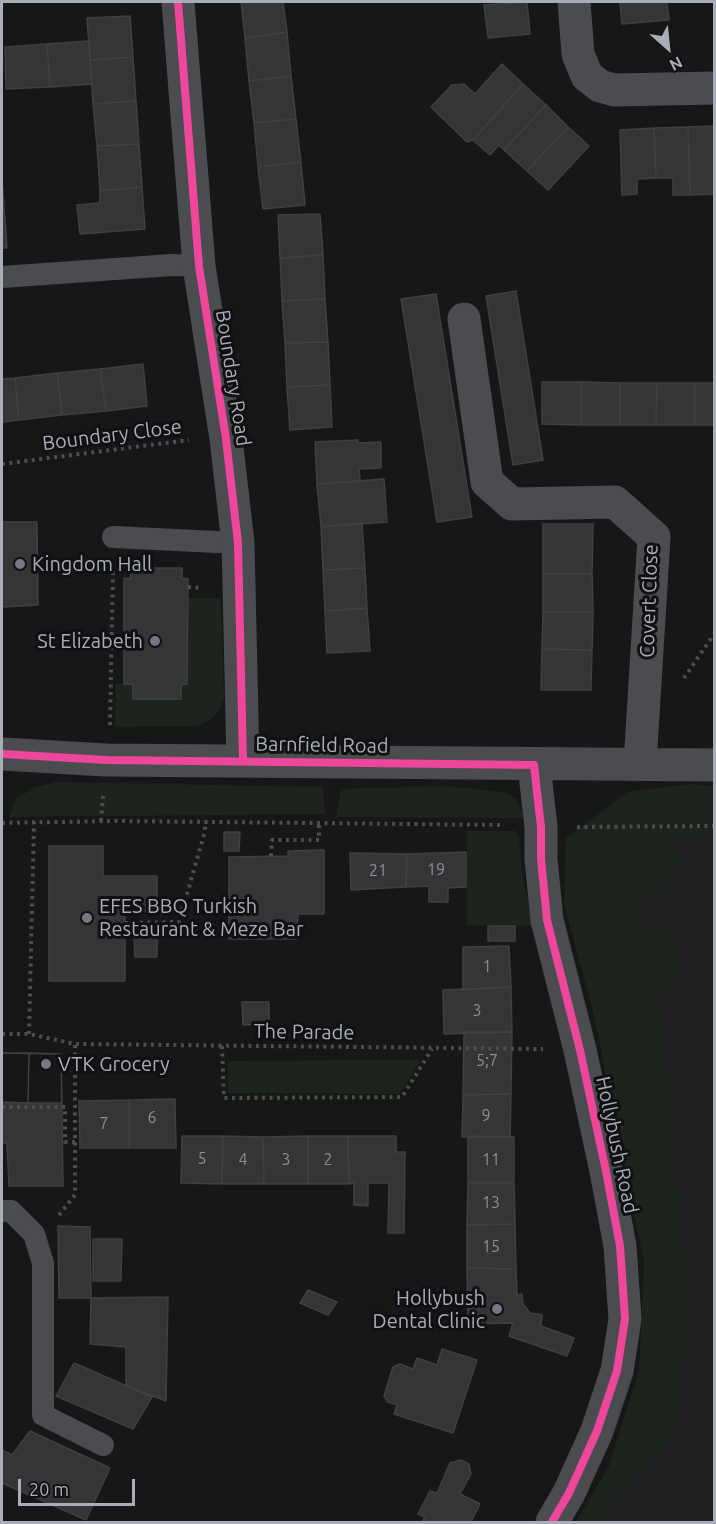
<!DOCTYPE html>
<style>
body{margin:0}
#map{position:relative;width:716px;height:1524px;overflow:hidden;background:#171717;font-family:Ubuntu,sans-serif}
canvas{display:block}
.frame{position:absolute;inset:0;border:3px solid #a8adb8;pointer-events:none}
.north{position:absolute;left:638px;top:18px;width:60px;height:60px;-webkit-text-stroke:4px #111113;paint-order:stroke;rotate:153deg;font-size:16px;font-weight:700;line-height:24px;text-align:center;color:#a8adb8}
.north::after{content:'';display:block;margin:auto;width:21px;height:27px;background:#a8adb8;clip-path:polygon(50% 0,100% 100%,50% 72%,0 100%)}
.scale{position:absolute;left:18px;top:1479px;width:117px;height:27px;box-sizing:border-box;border:3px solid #a8adb8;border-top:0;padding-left:8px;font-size:18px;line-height:21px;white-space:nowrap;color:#a8adb8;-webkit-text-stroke:4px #111113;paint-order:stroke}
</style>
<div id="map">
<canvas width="716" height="1524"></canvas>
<div class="frame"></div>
<div class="north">N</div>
<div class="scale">20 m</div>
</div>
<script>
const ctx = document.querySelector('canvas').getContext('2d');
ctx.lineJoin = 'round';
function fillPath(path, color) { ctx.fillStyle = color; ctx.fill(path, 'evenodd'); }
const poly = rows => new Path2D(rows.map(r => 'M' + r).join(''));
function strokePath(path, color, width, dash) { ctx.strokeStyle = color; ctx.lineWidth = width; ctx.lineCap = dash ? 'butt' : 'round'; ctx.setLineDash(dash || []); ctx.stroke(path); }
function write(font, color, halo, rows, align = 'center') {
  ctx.font = font + ' Ubuntu,sans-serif'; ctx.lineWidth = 6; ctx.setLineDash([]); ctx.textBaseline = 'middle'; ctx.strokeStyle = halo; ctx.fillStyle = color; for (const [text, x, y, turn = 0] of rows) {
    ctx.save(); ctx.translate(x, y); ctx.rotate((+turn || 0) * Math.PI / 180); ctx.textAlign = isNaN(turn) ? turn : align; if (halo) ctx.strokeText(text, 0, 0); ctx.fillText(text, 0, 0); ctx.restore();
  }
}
fillPath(poly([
 [714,836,714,1522,605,1522,609,1501,676,1431,587,864,668,837]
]), '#212123');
fillPath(poly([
 [187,598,221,598,224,697,220,710,210,720,198,726,115,727,116,683,133,684,133,699,181,699,181,685,187,684],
 [56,782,323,787,325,814,9,817,16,799,33,788],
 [694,784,714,786,714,836,668,837,682,861,661,892,635,902,641,933,675,938,680,973,659,992,688,1303,676,1431,610,1501,605,1522,576,1522,609,1466,639,1371,644,1262,593,1011,564,904,566,838,630,791],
 [444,786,505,792,517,800,525,818,336,817,341,789],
 [467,831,516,831,519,835,522,874,534,926,467,925],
 [421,1060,400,1094,228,1093,228,1061]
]), '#1d241e');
const building = poly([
 [241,2,283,2,287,32,245,38,241,2],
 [527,2,530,34,488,38,484,5,527,2],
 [620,2,667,2,669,20,622,24,620,2],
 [130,16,133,57,90,60,87,18,130,16],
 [287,32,291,76,249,81,245,38,287,32],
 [89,41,92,84,50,87,47,44,89,41],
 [47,44,50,87,6,89,5,47,47,44],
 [133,57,136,101,93,104,90,60,133,57],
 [502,64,523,84,473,140,467,142,431,107,452,85,464,84,475,94,502,64],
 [291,76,296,119,254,123,249,81,291,76],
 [523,84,546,105,504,150,499,145,490,155,473,140,523,84],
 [136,101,139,144,97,146,93,104,136,101],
 [546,105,568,127,527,171,504,150,546,105],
 [296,119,301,162,258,167,254,123,296,119],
 [714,126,714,194,690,195,688,127,714,126],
 [568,127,589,146,548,190,527,171,568,127],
 [688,127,690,195,673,195,673,178,656,178,654,128,688,127],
 [654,128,656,178,637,179,637,194,622,195,620,130,654,128],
 [139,144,142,187,100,191,97,146,139,144],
 [301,162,305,205,263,209,258,167,301,162],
 [2,179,7,248,2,248,2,179],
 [142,187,145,229,80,234,77,205,100,203,100,191,142,187],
 [320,214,323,255,280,258,278,215,320,214],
 [323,255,325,299,282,301,280,258,323,255],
 [516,291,543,460,513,465,486,296,516,291],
 [436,294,472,517,437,522,401,299,436,294],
 [325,299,328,342,285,343,282,301,325,299],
 [328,342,330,385,287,387,285,343,328,342],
 [143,364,147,406,106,411,100,369,143,364],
 [100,369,106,411,62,415,57,373,100,369],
 [57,373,62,415,19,420,15,378,57,373],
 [15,378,19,420,2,422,2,379,15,378],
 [542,382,581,382,581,425,542,424,542,382],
 [581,382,620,383,620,425,581,425,581,382],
 [620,383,657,383,656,425,620,425,620,383],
 [657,383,695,383,695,425,656,425,657,383],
 [695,383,714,383,714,425,695,425,695,383],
 [330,385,332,427,290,430,287,387,330,385],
 [358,440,358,443,381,442,381,468,359,469,360,481,317,484,315,442,358,440],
 [384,479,387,522,321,527,317,484,384,479],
 [2,522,37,522,38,605,2,607,2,522],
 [362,523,365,568,323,570,321,527,362,523],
 [543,524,593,524,592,574,543,574,543,524],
 [131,568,182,568,182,578,188,579,187,684,181,685,181,699,133,699,133,684,124,684,124,578,130,579,131,568],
 [365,568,367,608,325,611,323,570,365,568],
 [543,574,592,574,593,612,543,612,543,574],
 [367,608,370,651,327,653,325,611,367,608],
 [543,612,593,612,592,650,542,649,543,612],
 [542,649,592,650,591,690,541,690,542,649],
 [224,832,240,832,239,851,224,851,224,832],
 [49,846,103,846,103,876,157,876,157,911,125,912,125,981,49,981,49,846],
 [324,850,324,914,298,914,297,939,229,939,229,857,288,856,288,851,324,850],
 [466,852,466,887,448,888,448,902,429,902,429,886,406,887,407,854,466,852],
 [350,853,407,854,406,887,351,890,350,853],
 [488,926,515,926,515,941,488,941,488,926],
 [157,936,157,957,135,957,134,937,157,936],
 [509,946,511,987,463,990,463,947,509,946],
 [511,987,512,1032,444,1034,443,990,511,987],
 [242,1002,269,1002,269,1024,243,1025,242,1002],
 [464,1032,512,1032,511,1094,463,1095,464,1032],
 [2,1053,61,1054,63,1186,9,1186,7,1143,2,1143,2,1053],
 [2,1053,29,1053,28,1103,2,1102,2,1053],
 [29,1053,61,1054,62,1103,28,1103,29,1053],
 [511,1094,510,1137,462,1137,463,1095,511,1094],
 [175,1099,176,1148,129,1148,129,1100,175,1099],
 [129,1100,129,1148,80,1148,79,1101,129,1100],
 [182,1136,223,1136,222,1184,181,1183,182,1136],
 [223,1136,263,1137,264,1184,222,1184,223,1136],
 [308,1136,308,1184,264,1184,263,1137,308,1136],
 [308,1136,348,1136,349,1184,308,1184,308,1136],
 [348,1136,396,1136,396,1152,405,1152,404,1233,388,1233,389,1183,368,1183,368,1206,354,1205,354,1183,349,1184,348,1136],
 [468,1136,514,1137,514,1183,468,1183,468,1136],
 [468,1183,514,1183,515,1224,467,1225,468,1183],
 [515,1224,516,1269,467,1268,467,1225,515,1224],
 [58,1226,90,1227,91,1298,59,1298,58,1226],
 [93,1239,122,1239,121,1281,93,1281,93,1239],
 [467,1268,516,1269,517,1295,522,1294,523,1304,530,1313,542,1315,541,1326,574,1338,567,1356,509,1336,513,1323,468,1324,467,1268],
 [308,1290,337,1302,328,1315,300,1303,308,1290],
 [168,1297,166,1401,126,1386,126,1347,90,1344,91,1298,168,1297],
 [442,1349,477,1360,453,1433,394,1414,397,1405,388,1402,384,1396,393,1367,400,1364,413,1369,417,1358,437,1365,442,1349],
 [74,1363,152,1397,133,1429,56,1396,74,1363],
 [30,1431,110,1468,86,1520,2,1483,2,1450,12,1455,30,1431],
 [461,1460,469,1464,471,1474,460,1494,480,1504,471,1522,422,1522,425,1517,418,1514,430,1491,437,1493,450,1463,461,1460]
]);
fillPath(building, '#353536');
strokePath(building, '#3f4043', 1.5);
strokePath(poly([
 [2,464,189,440],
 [188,587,203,588],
 [684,678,714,634],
 [110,725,113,568],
 [101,821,103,796],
 [2,823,116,821,504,825],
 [577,827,714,826],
 [271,856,272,840,319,840,319,823],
 [125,923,179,922,205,831,205,822],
 [2,1034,29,1034,75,1044,543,1049],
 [29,1034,34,822],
 [222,1046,224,1098,402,1097,432,1049],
 [2,1107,65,1107,65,1142,75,1142],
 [59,1215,75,1195,75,1044]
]), '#4d4e52', 4, [3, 4.5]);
strokePath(poly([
 [2,277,172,265,199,266],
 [113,537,238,543],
 [2,1211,11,1211,34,1234,43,1263,43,1415,103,1445]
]), '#4b4c50', 22);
strokePath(poly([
 [178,2,199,266,226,439,238,543,243,761],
 [574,2,578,54,587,76,600,86,614,90,714,88],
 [464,319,487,482,512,504,615,502,654,537,640,764],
 [2,754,106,760,714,765],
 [534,765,541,827,541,859,547,920,580,1050,606,1171,620,1246,625,1319,617,1371,597,1431,569,1493,552,1522]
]), '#4b4c50', 33);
strokePath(poly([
 [178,2,199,266,226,439,238,543,243,761],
 [2,754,106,760,534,765,541,827,541,859,547,920,580,1050,606,1171,620,1246,625,1319,617,1371,597,1431,569,1493,552,1522]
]), '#ed469a', 8);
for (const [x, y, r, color] of [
 [20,564,6,"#757880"],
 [155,641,6,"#757880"],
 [87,918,6,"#757880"],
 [46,1064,6,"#757880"],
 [497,1309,6,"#757880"]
]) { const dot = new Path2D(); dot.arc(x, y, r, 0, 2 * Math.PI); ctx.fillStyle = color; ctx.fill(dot); strokePath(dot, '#111113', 2); }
write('16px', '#8b8f98', null, [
 ["19",436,870],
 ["21",378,871],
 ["1",487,967],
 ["3",477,1011],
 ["5;7",487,1061],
 ["9",486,1116],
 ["6",152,1118],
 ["7",104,1124],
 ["5",202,1159],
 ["4",243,1160],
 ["3",286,1160],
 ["2",328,1160],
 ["11",491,1160],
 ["13",491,1203],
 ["15",491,1247]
]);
write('20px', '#a8adb8', '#111113', [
 ["Boundary Road",233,378,81],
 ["Boundary Close",112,435,-7],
 ["Covert Close",649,601,-88],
 ["Barnfield Road",322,745,1],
 ["The Parade",304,1032,1],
 ["Hollybush Road",617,1145,78]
]);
write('20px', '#a8adb8', '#111113', [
 ["Kingdom Hall",32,564],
 ["St Elizabeth",143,641,"right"],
 ["EFES BBQ Turkish",99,906],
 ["Restaurant & Meze Bar",99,929],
 ["VTK Grocery",58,1064],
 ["Hollybush",485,1298,"right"],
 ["Dental Clinic",485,1321,"right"]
], 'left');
</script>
